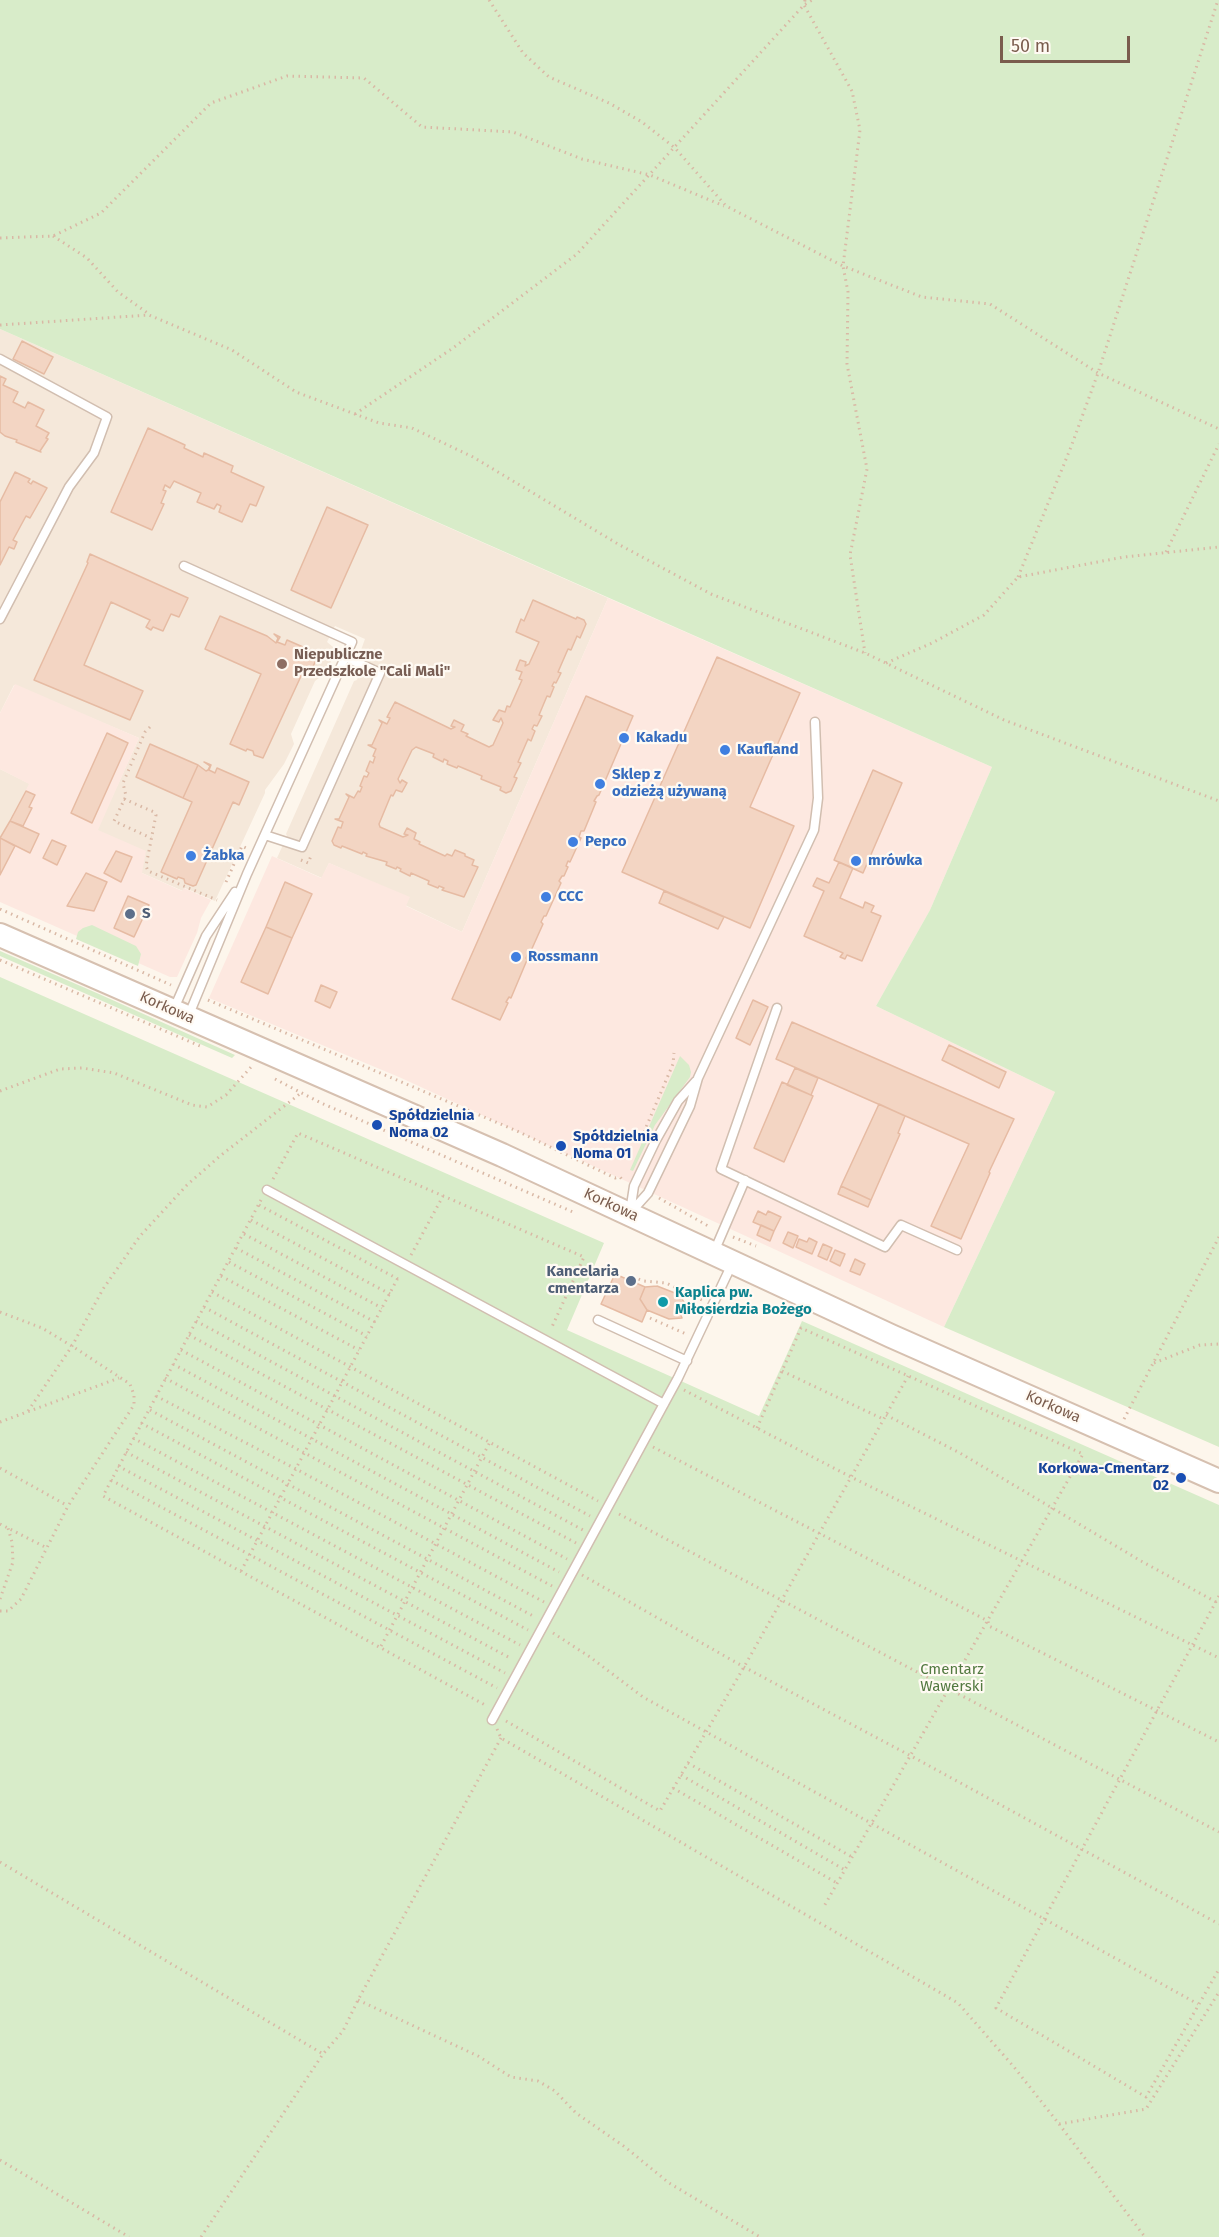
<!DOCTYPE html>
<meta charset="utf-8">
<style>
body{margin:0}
#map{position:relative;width:1219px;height:2237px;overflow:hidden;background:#fdf6ec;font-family:"Fira Sans",sans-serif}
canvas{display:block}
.scale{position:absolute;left:1000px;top:36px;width:130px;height:27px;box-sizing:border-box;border:3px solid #7a5c4d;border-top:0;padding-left:8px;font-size:18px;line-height:21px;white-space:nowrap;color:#7a5c4d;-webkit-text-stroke:4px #fffaf3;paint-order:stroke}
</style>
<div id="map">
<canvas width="1219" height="2237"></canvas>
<div class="scale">50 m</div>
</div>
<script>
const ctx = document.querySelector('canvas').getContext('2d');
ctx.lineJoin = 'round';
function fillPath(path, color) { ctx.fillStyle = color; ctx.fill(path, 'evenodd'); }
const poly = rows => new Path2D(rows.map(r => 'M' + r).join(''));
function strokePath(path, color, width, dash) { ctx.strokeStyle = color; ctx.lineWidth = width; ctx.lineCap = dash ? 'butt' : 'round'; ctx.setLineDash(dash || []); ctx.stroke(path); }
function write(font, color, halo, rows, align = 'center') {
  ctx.font = font + ' "Fira Sans",sans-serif'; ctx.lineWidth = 4.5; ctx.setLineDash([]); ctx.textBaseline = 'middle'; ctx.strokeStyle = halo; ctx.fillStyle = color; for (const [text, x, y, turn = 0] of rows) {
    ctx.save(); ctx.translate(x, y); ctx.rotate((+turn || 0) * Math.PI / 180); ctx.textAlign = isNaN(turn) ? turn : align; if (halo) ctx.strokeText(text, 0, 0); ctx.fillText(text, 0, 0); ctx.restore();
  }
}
fillPath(poly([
 [0,329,608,598,462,932,405,905,409,898,329,863,322,878,277,858,287,836,286,834,354,681,357,680,369,654,361,650,365,639,335,626,327,642,333,647,334,653,327,672,315,681,291,734,294,744,284,764,265,790,265,793,215,901,185,888,183,891,142,873,103,833,97,830,139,738,14,685,0,713],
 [0,769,30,784,0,838]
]), '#f5e8da');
fillPath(poly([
 [608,598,992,767,930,910,876,1006,1055,1092,944,1327,399,1077,209,998,272,856,321,878,329,863,410,897,406,906,462,932],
 [15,684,139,738,98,830,146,851,142,873,182,891,184,888,211,900,201,918,197,933,177,977,170,977,0,902,0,838,29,784,0,769,0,713]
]), '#fde8e0');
fillPath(poly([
 [0,0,1219,0,1219,1447,944,1327,1055,1092,876,1006,930,910,992,767,0,329],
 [92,925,136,946,141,954,138,966,76,939,78,932,83,928],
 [0,951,99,994,235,1055,232,1058,0,956],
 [0,977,604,1243,567,1330,759,1416,802,1321,1219,1505,1219,2237,0,2237],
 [680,1056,689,1065,691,1072,690,1077,655,1125,633,1171,630,1170]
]), '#d8ecc9');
const building = poly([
 [22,341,53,357,44,374,13,359,22,341],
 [0,376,6,379,3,385,18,392,13,402,25,408,28,402,44,410,36,426,49,433,46,438,48,439,40,451,41,452,16,442,17,440,5,436,0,432,0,376],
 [148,428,185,445,184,448,203,457,204,453,233,466,231,472,264,487,256,506,250,504,242,522,219,512,221,506,217,504,214,509,197,502,201,493,174,481,170,488,165,485,163,490,166,491,161,503,164,504,152,530,111,512,148,428],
 [15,472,30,479,28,482,31,484,33,481,47,488,30,518,26,516,13,540,17,542,14,549,9,547,0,565,0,502,15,472],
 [327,507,368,525,331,608,291,590,327,507],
 [90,554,188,598,179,617,171,614,163,631,153,627,151,630,146,627,150,620,111,602,84,665,143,691,130,720,34,680,88,563,87,562,90,554],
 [533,600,576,619,577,617,584,620,586,624,580,638,577,636,571,650,568,649,558,672,561,673,556,683,554,682,552,686,554,687,550,697,547,696,539,715,542,716,537,726,534,725,532,729,535,731,531,741,528,739,518,762,521,763,514,777,517,778,511,791,506,793,500,790,501,787,481,779,482,776,458,766,457,768,447,764,448,761,444,759,443,762,433,757,434,754,416,747,412,750,398,779,400,783,402,780,407,783,402,792,396,790,393,796,391,795,379,824,380,827,403,837,408,835,404,834,407,828,416,833,414,839,420,842,419,844,445,856,447,854,452,856,455,850,465,854,465,856,474,860,472,865,478,867,464,897,442,890,444,888,439,886,438,888,428,884,429,881,411,873,410,876,400,871,401,869,397,867,396,869,386,865,387,862,366,856,367,854,363,852,362,854,342,846,341,848,334,845,332,841,338,827,341,828,343,822,335,819,339,819,349,797,346,794,354,798,358,791,360,792,362,787,360,786,364,776,367,777,369,773,366,771,370,761,373,763,375,757,373,756,376,749,368,745,372,745,382,723,379,720,387,724,390,718,387,717,395,702,451,729,455,727,451,726,454,720,464,725,461,731,468,734,466,736,489,747,493,745,503,723,501,718,499,722,493,720,499,710,505,712,507,706,510,707,522,680,519,679,522,672,516,670,520,660,526,662,525,666,529,664,539,642,516,632,521,619,524,621,533,600],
 [220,616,267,636,276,643,278,638,274,634,280,637,277,642,285,645,287,640,319,654,308,677,302,674,263,758,254,755,253,751,247,749,246,751,230,744,261,674,205,649,220,616],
 [717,657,800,693,750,807,794,826,750,928,622,872,717,657],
 [586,696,633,716,599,795,597,796,594,801,596,802,584,831,581,831,579,837,581,838,570,862,568,861,566,866,568,867,564,876,562,876,559,881,561,883,546,916,544,916,541,922,543,924,530,953,528,953,526,958,527,960,511,998,509,997,506,1002,508,1003,500,1020,452,999,586,696],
 [107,733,128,743,92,823,71,813,107,733],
 [150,744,198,765,183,798,136,777,150,744],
 [204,762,211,765,209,770,215,773,217,768,249,782,239,805,233,802,196,885,193,886,185,883,184,879,178,877,177,879,161,872,192,802,183,798,198,765,206,771,208,770,210,766,204,762],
 [873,770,902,783,863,873,834,860,873,770],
 [26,791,35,795,29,807,32,808,23,826,10,821,26,791],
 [10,821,39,834,30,853,0,838,10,821],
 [0,838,15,846,0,875,0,838],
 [52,840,66,846,57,865,43,858,52,840],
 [116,851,132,857,121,882,104,873,116,851],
 [839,862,853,868,840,898,863,908,865,902,874,906,871,912,881,916,862,961,847,955,845,959,840,957,843,953,804,936,824,891,813,886,817,878,829,883,839,862],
 [86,873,107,882,94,911,67,906,86,873],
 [285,882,312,894,292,938,266,927,285,882],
 [664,891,724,917,718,929,659,903,664,891],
 [128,896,149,905,134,937,114,928,128,896],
 [266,927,292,938,268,994,241,982,266,927],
 [321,985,337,992,330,1008,315,1001,321,985],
 [753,1000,768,1007,750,1045,736,1038,753,1000],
 [792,1022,1014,1119,989,1172,990,1173,961,1239,931,1226,969,1144,776,1059,792,1022],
 [949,1045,1006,1072,999,1088,942,1060,949,1045],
 [795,1068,818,1078,811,1095,787,1085,795,1068],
 [782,1082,813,1096,784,1162,754,1148,782,1082],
 [879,1104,905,1116,898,1133,900,1134,871,1200,841,1186,879,1104],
 [841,1186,871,1200,868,1207,838,1194,841,1186],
 [758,1211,766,1215,768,1211,781,1217,774,1231,753,1222,758,1211],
 [761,1225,774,1231,770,1241,757,1235,761,1225],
 [788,1232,798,1236,793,1248,783,1243,788,1232],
 [809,1238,817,1242,812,1254,796,1247,799,1239,807,1242,809,1238],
 [823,1244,832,1248,827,1260,818,1256,823,1244],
 [835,1250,845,1254,840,1266,830,1261,835,1250],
 [855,1259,865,1264,860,1275,850,1271,855,1259],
 [615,1274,645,1287,640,1299,647,1310,642,1322,601,1304,615,1274],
 [657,1286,680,1295,686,1306,682,1308,680,1313,682,1318,669,1319,647,1310,640,1299,645,1287,657,1286]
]);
fillPath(building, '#f3d5c3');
strokePath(building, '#e6bba3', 1.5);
const lane = poly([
 [0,359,107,417,94,453,69,487,0,619],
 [184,566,352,642,247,874,188,1017],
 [265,835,302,847,380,673,345,657],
 [777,1008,721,1169,885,1247,901,1225,957,1250],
 [173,1011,206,936,235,892],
 [267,1190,664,1404],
 [630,1212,634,1186,656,1140,678,1101,696,1081],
 [630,1213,648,1193,690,1106,698,1078,814,830,818,798,815,722],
 [714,1252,745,1180],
 [598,1320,687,1361],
 [492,1720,678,1378,732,1264]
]);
const secondary = poly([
 [0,935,502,1155,891,1336,1219,1481]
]);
strokePath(lane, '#d1beb0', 11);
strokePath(secondary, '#d6c0b0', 26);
strokePath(poly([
 [489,0,523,53,549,77,609,103,642,122,675,148,726,206,843,266,922,297,990,304,1098,373,1219,429],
 [805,0,804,5,852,91,860,130,843,266,848,292,847,364,867,469,850,555,865,653],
 [53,236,87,258,118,292,149,314],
 [0,238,53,236,101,213,211,103,287,76,364,78,422,127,513,132,582,159,650,175,724,206],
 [0,325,149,315,232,350,296,392,379,423,412,428,473,457,618,544,711,594,865,653,1004,720,1219,801],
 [355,414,453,348,577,254,804,5,812,0],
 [1166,552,1219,444],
 [1018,577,1071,447,1098,373,1218,0],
 [886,663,932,643,984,615,1018,577,1124,557,1219,547],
 [150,727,145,732,123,783,126,796,114,821,151,838],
 [124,799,154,812,156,815,146,866,148,871,217,900],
 [301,860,308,863,311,856],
 [226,882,242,846,246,848],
 [0,909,171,985],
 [0,960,200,1046],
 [208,1000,517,1131,615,1178,620,1177,624,1182],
 [275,1079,321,1103,573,1212],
 [0,1091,60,1069,82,1068,114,1073,192,1105,207,1107,226,1095,252,1066],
 [644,1132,673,1064,674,1053],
 [273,1179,298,1133,584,1257,551,1329],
 [659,1198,710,1227],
 [261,1200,103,1496,487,1706],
 [259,1205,398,1279],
 [251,1220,390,1294],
 [244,1234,382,1308],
 [733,1237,756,1246],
 [236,1248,375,1322],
 [411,1255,443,1196],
 [229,1262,367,1336],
 [221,1276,359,1350],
 [633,1277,644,1281,666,1283,702,1300],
 [212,1292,598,1501],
 [204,1307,590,1516],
 [0,1312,42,1328,72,1346,130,1384,134,1395,134,1405,68,1506,21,1599,8,1611,0,1611],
 [650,1318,686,1334],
 [196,1321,583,1530],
 [189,1335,576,1543],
 [181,1350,567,1559],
 [1154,1363,1200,1345,1219,1344],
 [173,1364,559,1572],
 [782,1371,883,1419],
 [165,1378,552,1586],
 [684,1390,851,1477,1219,1658],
 [156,1396,296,1469,544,1602],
 [150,1410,535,1617],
 [28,1411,72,1346,103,1289,140,1236,187,1185,220,1156,301,1093],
 [886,1415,960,1453,1141,1561,1216,1602],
 [1124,1419,1219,1237],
 [0,1422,119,1378],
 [141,1423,528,1630],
 [757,1428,801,1328,1083,1454,823,1908],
 [133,1438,520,1645],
 [653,1447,988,1621,989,1626,1219,1742],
 [126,1452,512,1659],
 [118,1466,505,1673],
 [0,1468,68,1506],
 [111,1480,497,1688],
 [619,1514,1219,1832],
 [0,1524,47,1548],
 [241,1571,399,1276],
 [582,1575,744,1667,911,1756,1219,1924],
 [1219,1596,996,2008,1146,2097,1219,1969],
 [0,1599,13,1562,12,1542,8,1528],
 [553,1633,590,1657,643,1697,1198,2004],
 [381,1646,490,1442],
 [506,1721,660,1811,744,1667,908,1376],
 [497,1729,501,1738,958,2003,1014,2067,1059,2124,1146,2109,1219,1992],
 [688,1763,852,1857],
 [681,1775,845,1870],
 [673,1788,837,1883],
 [0,1862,323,2054],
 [358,2000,478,2056,511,2077,538,2081,555,2091,576,2113,625,2147,669,2183,760,2237],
 [1059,2124,1145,2237],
 [0,2160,129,2237],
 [201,2237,323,2054,343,2031,358,2000,501,1738]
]), '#d9b8a5', 3, [1.5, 4.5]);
strokePath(lane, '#fff', 8);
strokePath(secondary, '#fff', 22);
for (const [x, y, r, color] of [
 [282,664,6,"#8d6e63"],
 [624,738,6,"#3f7fe0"],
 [725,750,6,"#3f7fe0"],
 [600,784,6,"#3f7fe0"],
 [573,842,6,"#3f7fe0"],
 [191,856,6,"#3f7fe0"],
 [856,861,6,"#3f7fe0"],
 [546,897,6,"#3f7fe0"],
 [130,914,6,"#5c6f8a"],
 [516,957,6,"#3f7fe0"],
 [377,1125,6,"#1a4fb4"],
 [561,1146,6,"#1a4fb4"],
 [631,1281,6,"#5c6f8a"],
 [663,1302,6,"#0f9aa8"],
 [1181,1478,6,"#1a4fb4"]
]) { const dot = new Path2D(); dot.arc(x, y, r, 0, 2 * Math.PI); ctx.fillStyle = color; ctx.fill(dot); strokePath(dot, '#fffaf3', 2); }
write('bold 15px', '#785e54', '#fffaf3', [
 ["Niepubliczne",294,655],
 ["Przedszkole \"Cali Mali\"",294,672]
], 'left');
write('bold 15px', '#366cbe', '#fffaf3', [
 ["Kakadu",636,738],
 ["Kaufland",737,750],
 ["Sklep z",612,775],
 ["odzieżą używaną",612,792],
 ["Pepco",585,842],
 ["Żabka",203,856],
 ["mrówka",868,861],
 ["CCC",558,897],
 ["Rossmann",528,957]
], 'left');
write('bold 15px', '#4e5e75', '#fffaf3', [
 ["S",142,914],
 ["Kancelaria",619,1272,"right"],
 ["cmentarza",619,1289,"right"]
], 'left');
write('15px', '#7a5c4d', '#fffaf3', [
 ["Korkowa",167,1008,24],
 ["Korkowa",611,1205,25],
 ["Korkowa",1053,1407,24]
]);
write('bold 15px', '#164399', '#fffaf3', [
 ["Spółdzielnia",389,1116],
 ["Noma 02",389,1133],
 ["Spółdzielnia",573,1137],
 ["Noma 01",573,1154],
 ["Korkowa-Cmentarz",1169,1469,"right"],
 ["02",1169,1486,"right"]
], 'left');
write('bold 15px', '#0d838f', '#fffaf3', [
 ["Kaplica pw.",675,1293],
 ["Miłosierdzia Bożego",675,1310]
], 'left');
write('15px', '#537a41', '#fffaf3', [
 ["Cmentarz",952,1670],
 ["Wawerski",952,1687]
]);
</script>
